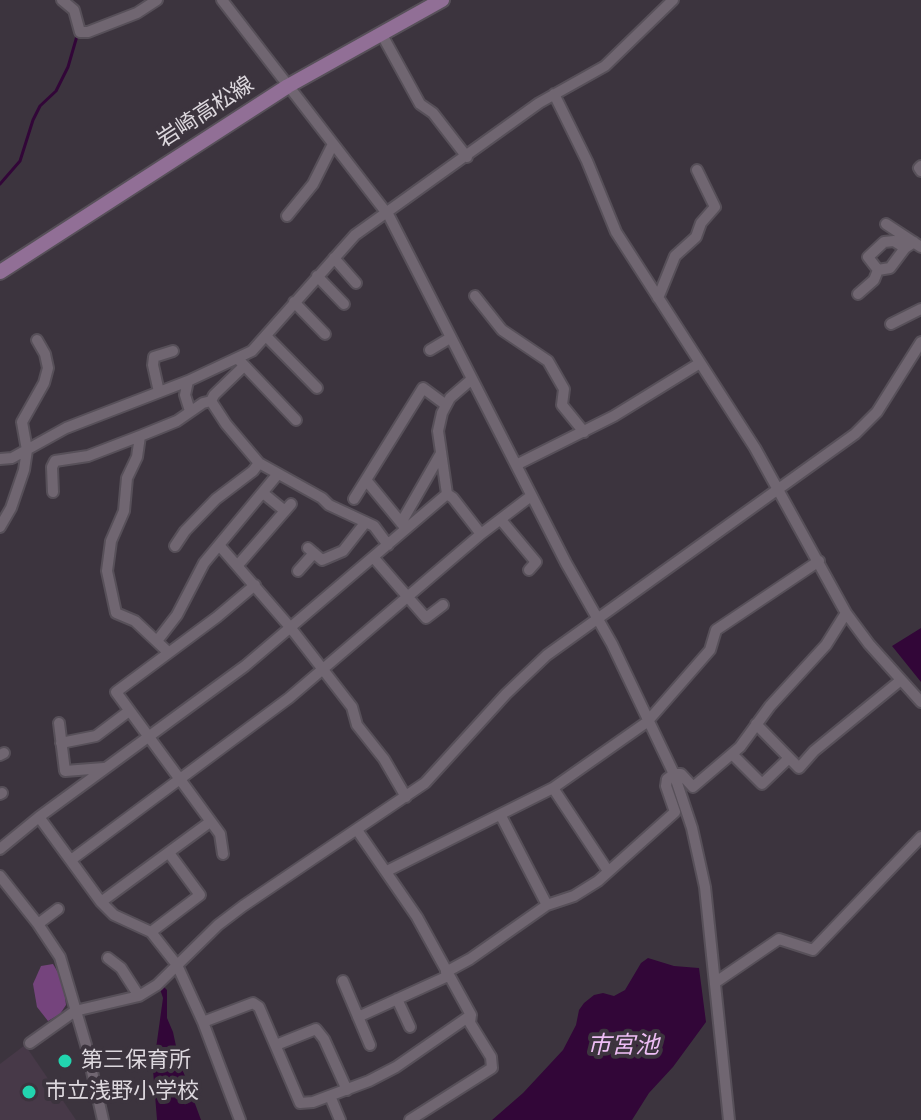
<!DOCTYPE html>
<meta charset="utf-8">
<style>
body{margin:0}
canvas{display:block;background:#3c343e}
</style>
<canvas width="921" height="1120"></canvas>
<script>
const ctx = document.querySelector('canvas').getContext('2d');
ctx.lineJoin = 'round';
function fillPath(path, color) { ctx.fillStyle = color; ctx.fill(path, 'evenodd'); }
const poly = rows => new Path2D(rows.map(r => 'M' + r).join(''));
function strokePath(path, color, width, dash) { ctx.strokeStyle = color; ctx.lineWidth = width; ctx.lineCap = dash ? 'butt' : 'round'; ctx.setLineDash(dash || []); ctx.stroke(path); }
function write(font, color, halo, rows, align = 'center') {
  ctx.font = font + ' "DM Sans","Noto Sans JP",sans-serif'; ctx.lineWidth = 8; ctx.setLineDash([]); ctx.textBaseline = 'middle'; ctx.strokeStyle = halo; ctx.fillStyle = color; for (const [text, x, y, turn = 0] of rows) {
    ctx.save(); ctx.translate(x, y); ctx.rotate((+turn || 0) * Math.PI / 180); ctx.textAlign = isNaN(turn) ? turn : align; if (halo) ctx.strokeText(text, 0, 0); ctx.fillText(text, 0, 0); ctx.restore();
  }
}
fillPath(poly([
 [25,1045,76,1120,0,1120,0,1064]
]), '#473948');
fillPath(poly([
 [53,964,63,981,66,1005,60,1014,48,1021,37,1007,33,984,41,966]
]), '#75447d');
fillPath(poly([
 [921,628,921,682,892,646],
 [648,958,674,966,699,968,706,1022,673,1067,649,1093,632,1120,492,1120,523,1093,563,1050,576,1025,579,1010,584,1003,594,995,603,993,614,996,625,990,641,963],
 [163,986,167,990,167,1018,173,1032,179,1060,201,1120,157,1120,153,1070,163,998,160,989]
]), '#320638');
strokePath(poly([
 [0,184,20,161,33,120,40,106,56,91,68,67,77,36]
]), '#320638', 3);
const street = poly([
 [62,0,74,10,80,32,88,32,137,13,157,0],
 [222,0,389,216,566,563,612,644,674,774,692,828,705,887,729,1120],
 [381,33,420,104,433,113,467,157],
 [554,94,587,161,616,232,755,448,846,613,869,644,921,702],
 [921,166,919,168,921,171],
 [287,216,313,184,333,144],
 [886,224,921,247],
 [334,258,356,283],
 [878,270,868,257,884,242,894,241,905,248],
 [317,276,344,304],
 [858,294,874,280,878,270,890,268,905,248,914,242],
 [475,296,502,330,548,361,564,389,562,405,584,432],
 [658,298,675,256,696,237,701,223,715,207,697,170],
 [294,302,325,334],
 [891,324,921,309],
 [266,336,317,388],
 [430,350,450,338],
 [240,361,296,420],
 [244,366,214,395,211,401,226,424,259,463,322,498,329,505,374,526,388,545],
 [188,381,185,395,190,411],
 [159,392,153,365,154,357,173,351],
 [140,436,137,457,127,478,124,511,111,541,107,571,116,613,135,621,168,652],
 [0,459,12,458,66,428,188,381,252,351,355,235,539,103,605,66,673,0],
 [516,465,614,416,700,363],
 [366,480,403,525],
 [53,492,52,467,55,461,88,456,140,436,177,421,203,403,211,401],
 [263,493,285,511],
 [447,494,453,498,481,534],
 [354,499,423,388,446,405],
 [501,520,536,562,529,570],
 [401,523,440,455],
 [0,527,11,508,24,470,27,450,22,422,44,383,48,368,45,354,37,340],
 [219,545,290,627,352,707,357,725,384,759,406,797],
 [175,546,185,531,216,499,253,471,259,463],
 [308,548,322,560,343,551,365,523],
 [373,557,426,618,443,605],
 [238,565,291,504],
 [298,571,314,553],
 [157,641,177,615,204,563,277,475],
 [59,723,65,771,104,768],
 [756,724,799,768,814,751,901,680],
 [61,743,96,736,129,711],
 [732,754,762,784,789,758],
 [0,755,4,753],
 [553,788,608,871],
 [0,794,2,793],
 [501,816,547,905],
 [39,817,101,902,114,915,151,932,177,965,203,1022,240,1120],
 [0,849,39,817,245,666,447,494,438,431,442,413,450,398,472,379],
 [223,854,220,834,116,692,217,617,255,585],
 [71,860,289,698,481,534,531,496],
 [387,871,553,788,647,722,710,650,716,630,819,561],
 [0,876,38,924,60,957,86,1045,103,1120],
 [101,902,210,822],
 [38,924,58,909],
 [151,932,200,895,169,853],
 [108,958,121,968,139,996],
 [446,972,470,959,547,905,574,896,598,881,675,812,666,786,667,779,674,774,681,774,693,787,740,747,770,706,826,645,846,613],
 [343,981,370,1045],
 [716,982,779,939,813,950,921,837],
 [397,999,410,1027],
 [358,1017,448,976],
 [203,1022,253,1003,259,1007,300,1103,313,1102,369,1081,396,1067,471,1015,417,917,357,830],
 [30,1043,75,1011,139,996,157,985,218,925,243,906,425,783,506,694,547,655,855,434,877,412,921,342],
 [276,1045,316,1029,324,1039,347,1090],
 [330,1096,340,1120],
 [410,1120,492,1068,491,1057,470,1023,471,1015]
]);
const secondary = poly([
 [0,272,288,86,442,0]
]);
strokePath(street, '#575059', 14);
strokePath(secondary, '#575059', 18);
strokePath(street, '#706671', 10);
strokePath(secondary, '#916f96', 14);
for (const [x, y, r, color] of [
 [65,1061,8,"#22d5af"],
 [29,1092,8,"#22d5af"]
]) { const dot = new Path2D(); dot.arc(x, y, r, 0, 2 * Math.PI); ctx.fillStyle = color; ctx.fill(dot); strokePath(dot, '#3c343e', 3); }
write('22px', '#ddd8de', '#3c343e', [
 ["岩崎高松線",206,113,-33]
]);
write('22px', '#ddd8de', '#3c343e', [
 ["第三保育所",81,1061],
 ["市立浅野小学校",45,1092]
], 'left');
write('italic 24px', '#eebef5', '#3c343e', [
 ["市宮池",623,1047]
]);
</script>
